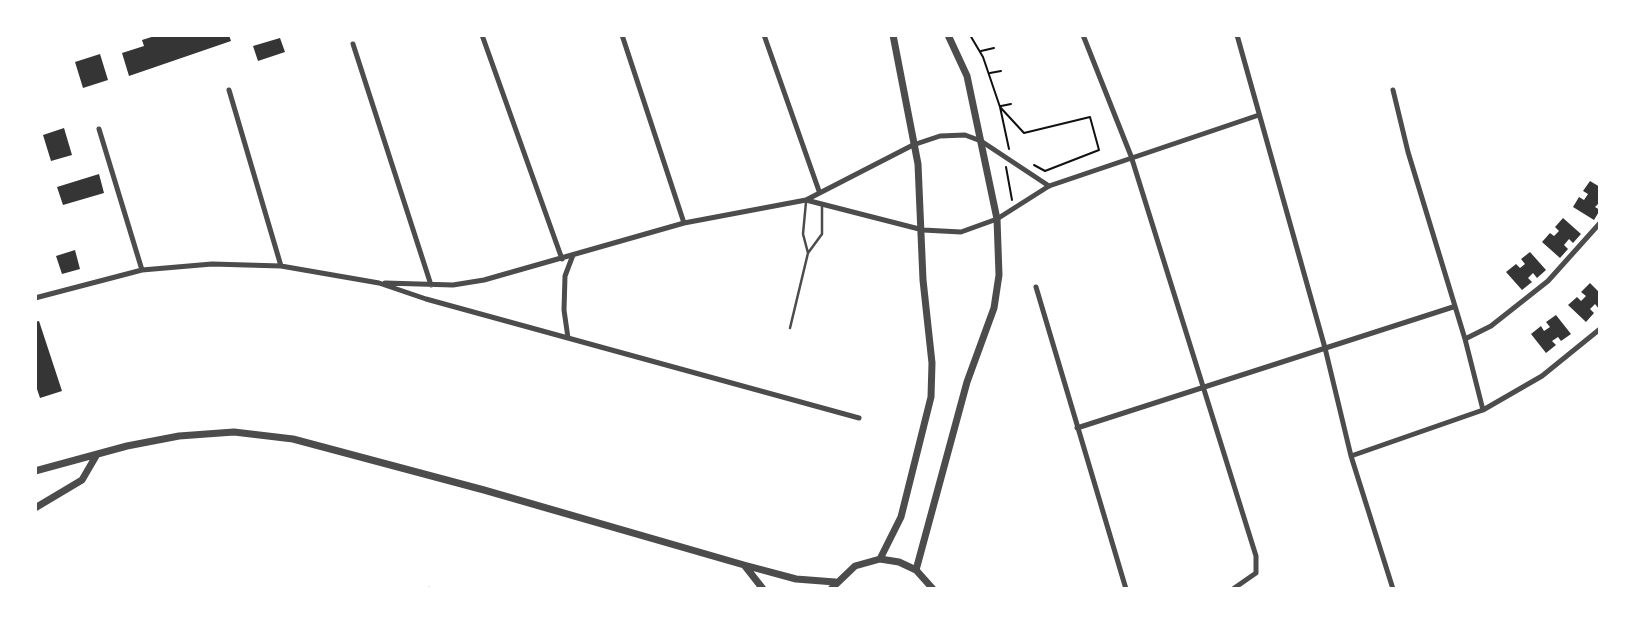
<!DOCTYPE html>
<style>
body{margin:0}
#map{position:relative;width:1635px;height:624px;overflow:hidden;background:#fff;font-family:"Asap Condensed",sans-serif}
canvas{display:block}
.frame{position:absolute;inset:0;border:37px solid #fff;pointer-events:none}
</style>
<div id="map">
<canvas width="1635" height="624"></canvas>
<div class="frame"></div>
</div>
<script>
const ctx = document.querySelector('canvas').getContext('2d');
ctx.lineJoin = 'round';
const poly = rows => new Path2D(rows.map(r => 'M' + r).join(''));
function strokePath(path, color, width, dash) { ctx.strokeStyle = color; ctx.lineWidth = width; ctx.lineCap = dash ? 'butt' : 'round'; ctx.setLineDash(dash || []); ctx.stroke(path); }
function fillPath(path, color) { ctx.fillStyle = color; ctx.fill(path, 'evenodd'); }
strokePath(poly([
 [429,589,429,588]
]), '#d9d9d9', 3.5);
fillPath(poly([
 [158,35,229,35,231,41,129,76,122,53,144,46,142,40],
 [280,38,285,52,258,61,253,46],
 [100,54,108,80,83,88,75,62],
 [64,128,72,155,51,161,43,135],
 [99,174,104,193,63,205,57,187],
 [1590,181,1600,187,1600,202,1595,207,1600,210,1594,220,1573,207,1579,197,1584,200,1588,194,1583,191],
 [1563,218,1581,234,1573,243,1569,239,1564,245,1568,249,1560,258,1542,242,1550,233,1554,236,1559,231,1555,227],
 [75,250,80,269,62,274,56,256],
 [1530,252,1546,270,1537,278,1533,273,1528,278,1532,282,1522,290,1506,272,1516,264,1520,268,1525,264,1521,259],
 [1590,283,1600,293,1600,310,1595,304,1590,309,1594,313,1586,322,1568,305,1577,297,1581,301,1586,296,1581,292],
 [1556,315,1571,334,1561,341,1558,337,1552,341,1556,345,1546,353,1531,334,1541,326,1544,331,1550,327,1546,322],
 [39,321,62,391,40,398,35,383,35,322]
]), '#353535');
strokePath(poly([
 [970,35,983,57,1000,107,1009,149],
 [981,51,994,48],
 [990,73,1001,71],
 [1001,106,1011,104],
 [1000,107,1024,133,1090,117,1099,150,1045,171,1034,165],
 [1006,167,1012,200]
]), '#111', 2);
strokePath(poly([
 [806,202,803,234,808,253],
 [790,328,808,253,822,234,822,206]
]), '#4c4c4c', 2.5);
strokePath(poly([
 [482,35,562,259],
 [622,35,684,223],
 [764,35,819,191],
 [1083,35,1131,156,1256,556,1256,573,1233,589],
 [1237,35,1325,348,1351,456,1393,589],
 [353,44,431,285],
 [229,90,281,266],
 [1393,90,1408,152,1465,339,1483,410],
 [99,129,142,270],
 [806,200,923,230,961,232,997,219,1049,186,1259,115],
 [385,283,453,285,484,280,684,223,806,200,913,145,940,136,965,135,981,141,1049,186],
 [1036,287,1126,589],
 [35,298,142,270,212,264,281,266,379,283,426,299,859,418],
 [568,338,564,310,565,276,573,255],
 [1465,339,1491,326,1548,281,1600,223],
 [1077,428,1453,307],
 [1351,456,1483,410,1542,376,1600,329]
]), '#4c4c4c', 5);
strokePath(poly([
 [35,471,127,446,179,436,234,432,293,439,484,490,744,565,796,579,835,582],
 [35,508,82,480,96,456],
 [880,559,901,517,931,397,932,363,923,280,918,164,893,35],
 [745,566,763,589],
 [916,570,967,382,994,308,999,275,997,219,967,76,948,35],
 [831,589,855,566,880,559,899,562,916,570,933,589]
]), '#4c4c4c', 7);
</script>
